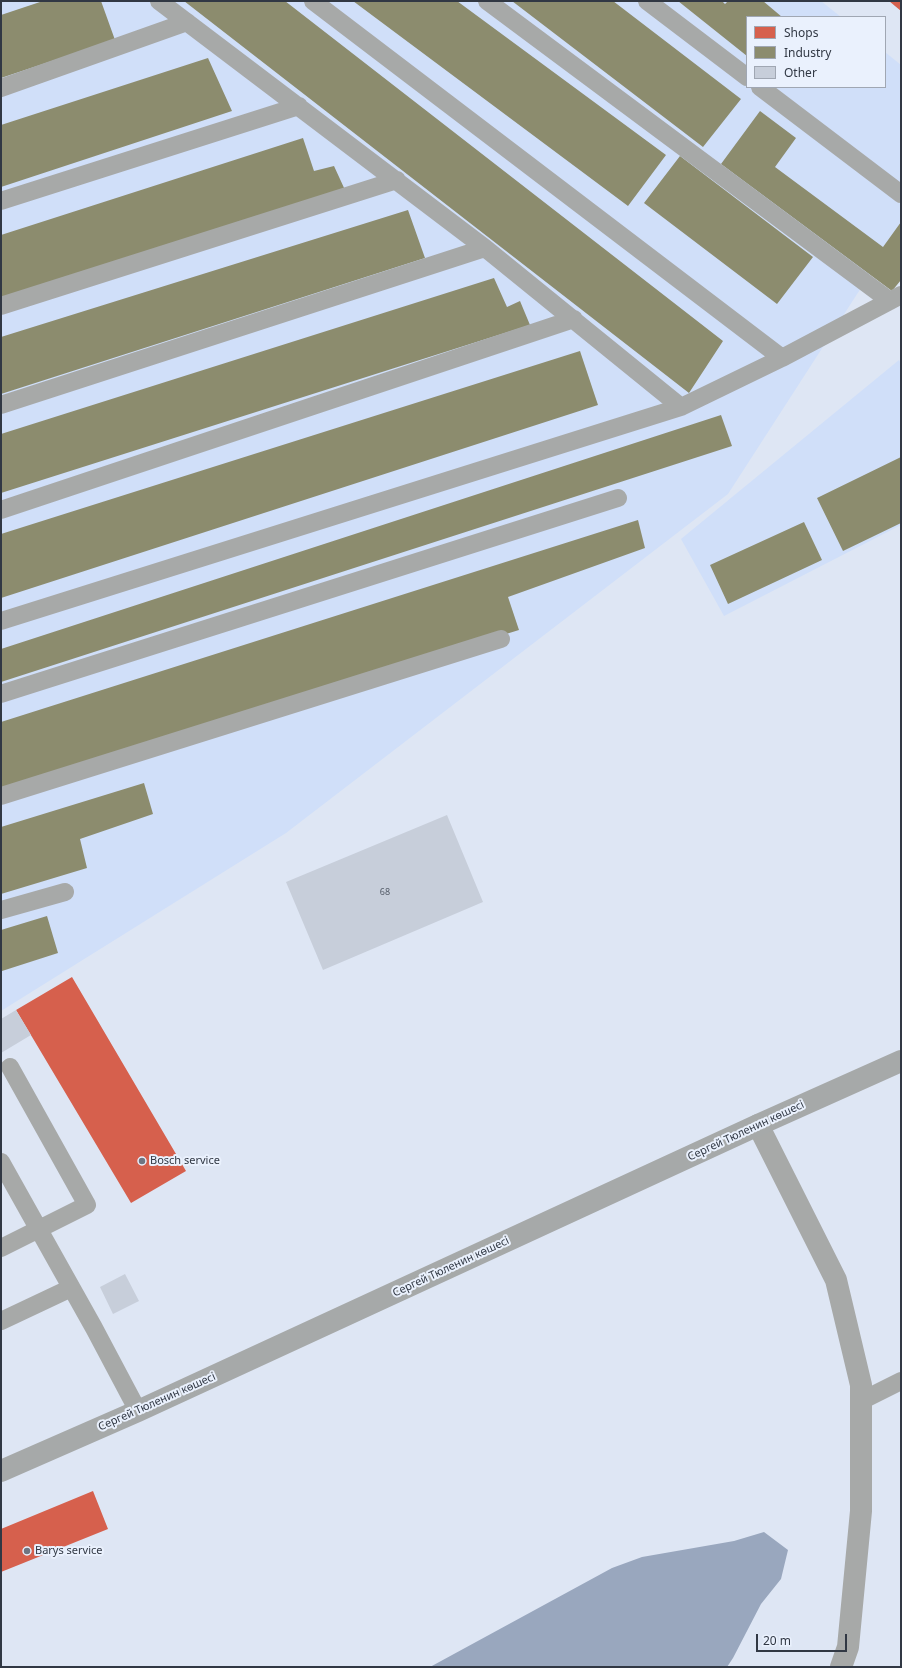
<!DOCTYPE html>
<meta charset="utf-8">
<style>
body{margin:0}
#map{position:relative;width:902px;height:1668px;overflow:hidden;background:#dee6f4;font-family:"Noto Sans",sans-serif}
canvas{display:block}
.frame{position:absolute;inset:0;border:2px solid #313844;pointer-events:none}
.legend{position:absolute;left:746px;top:16px;width:140px;height:72px;box-sizing:border-box;background:#eaf1fd;border:1px solid #a0a7b3;margin:0;padding:5px 7px;list-style:none;font-size:12px;color:#313844}
.legend li{display:flex;align-items:center;gap:8px;height:20px}
.legend b{width:20px;border:1px solid #a0a7b3}
.scale{position:absolute;left:756px;top:1634px;width:91px;height:18px;box-sizing:border-box;border:2px solid #313844;border-top:0;padding-left:5px;font-size:12px;line-height:14px;white-space:nowrap;color:#313844;-webkit-text-stroke:3px #eaf1fd;paint-order:stroke}
</style>
<div id="map">
<canvas width="902" height="1668"></canvas>
<div class="frame"></div>
<ul class="legend">
<li><b style="height:11px;background:#d6604d"></b>Shops</li>
<li><b style="height:11px;background:#8c8c6e"></b>Industry</li>
<li><b style="height:11px;background:#c7ceda"></b>Other</li>
</ul>
<div class="scale">20 m</div>
</div>
<script>
const ctx = document.querySelector('canvas').getContext('2d');
ctx.lineJoin = 'round';
function fillPath(path, color) { ctx.fillStyle = color; ctx.fill(path, 'evenodd'); }
const poly = rows => new Path2D(rows.map(r => 'M' + r).join(''));
function strokePath(path, color, width, dash) { ctx.strokeStyle = color; ctx.lineWidth = width; ctx.lineCap = dash ? 'butt' : 'round'; ctx.setLineDash(dash || []); ctx.stroke(path); }
function write(font, color, halo, rows, align = 'center') {
  ctx.font = font + ' "Noto Sans",sans-serif'; ctx.lineWidth = 4; ctx.setLineDash([]); ctx.textBaseline = 'middle'; ctx.strokeStyle = halo; ctx.fillStyle = color; for (const [text, x, y, turn = 0] of rows) {
    ctx.save(); ctx.translate(x, y); ctx.rotate((+turn || 0) * Math.PI / 180); ctx.textAlign = isNaN(turn) ? turn : align; if (halo) ctx.strokeText(text, 0, 0); ctx.fillText(text, 0, 0); ctx.restore();
  }
}
fillPath(poly([
 [1,1,821,1,841,17,747,17,747,87,885,87,885,52,901,65,901,226,728,494,286,833,1,1011],
 [899,360,901,364,901,525,724,616,681,539]
]), '#d0dff9');
fillPath(poly([
 [764,1532,788,1550,781,1579,761,1604,733,1658,727,1667,430,1667,612,1568,642,1557,734,1541]
]), '#99a7be');
fillPath(poly([
 [889,1,901,1,901,11],
 [72,977,186,1171,131,1203,16,1010],
 [93,1491,108,1529,1,1572,1,1529]
]), '#d6604d');
fillPath(poly([
 [43,1,101,1,115,40,1,78,1,15],
 [184,1,285,1,723,341,689,393],
 [353,1,457,1,666,155,628,206],
 [512,1,613,1,741,99,703,147],
 [678,1,722,1,725,4,728,1,763,1,782,17,747,17,747,56],
 [208,58,232,111,1,187,1,125],
 [760,111,796,138,775,167,883,247,901,222,901,280,892,291,721,164],
 [303,138,314,171,334,166,345,190,1,298,1,235],
 [680,156,813,257,777,304,644,203],
 [408,210,425,258,1,394,1,337],
 [494,278,507,307,520,301,530,325,1,493,1,434],
 [580,351,598,405,1,598,1,534],
 [721,415,732,446,1,682,1,649],
 [901,457,901,523,843,551,817,498],
 [638,520,645,548,508,597,519,630,1,790,1,722],
 [804,522,822,560,728,604,710,565],
 [144,783,153,814,80,839,87,868,1,894,1,827],
 [47,916,58,953,2,971,1,930]
]), '#8c8c6e');
fillPath(poly([
 [447,815,483,902,323,970,286,882],
 [16,1010,31,1035,1,1053,1,1019],
 [125,1274,139,1301,113,1314,100,1287]
]), '#c7ceda');
strokePath(poly([
 [159,1,485,248,681,407],
 [313,1,782,358],
 [487,1,890,301],
 [647,1,747,77],
 [760,87,901,194],
 [1,88,187,22],
 [1,201,299,106],
 [1,306,397,180],
 [1,405,485,248],
 [1,510,574,319],
 [1,621,681,407,782,358,901,295],
 [1,694,618,498],
 [1,796,501,639],
 [1,910,65,892],
 [1,1162,94,1328,138,1411],
 [1,1248,87,1205,10,1067],
 [1,1321,71,1288],
 [861,1401,901,1381]
]), '#a7a9a8', 18);
strokePath(poly([
 [758,1125,836,1280,861,1385,861,1511,848,1647,841,1667]
]), '#a7a9a8', 22);
strokePath(poly([
 [1,1471,138,1411,758,1125,901,1061]
]), '#a6a9a9', 22);
for (const [x, y, r, color] of [
 [142,1161,4,"#6e7582"],
 [27,1551,4,"#6e7582"]
]) { const dot = new Path2D(); dot.arc(x, y, r, 0, 2 * Math.PI); ctx.fillStyle = color; ctx.fill(dot); strokePath(dot, '#eaf1fd', 1.5); }
write('9px', '#565e6a', null, [
 ["68",385,892]
]);
write('11px', '#313844', '#eaf1fd', [
 ["Сергей Тюленин көшесі",746,1131,-25],
 ["Сергей Тюленин көшесі",451,1267,-25],
 ["Сергей Тюленин көшесі",157,1402,-24]
]);
write('11px', '#313844', '#eaf1fd', [
 ["Bosch service",150,1161],
 ["Barys service",35,1551]
], 'left');
</script>
